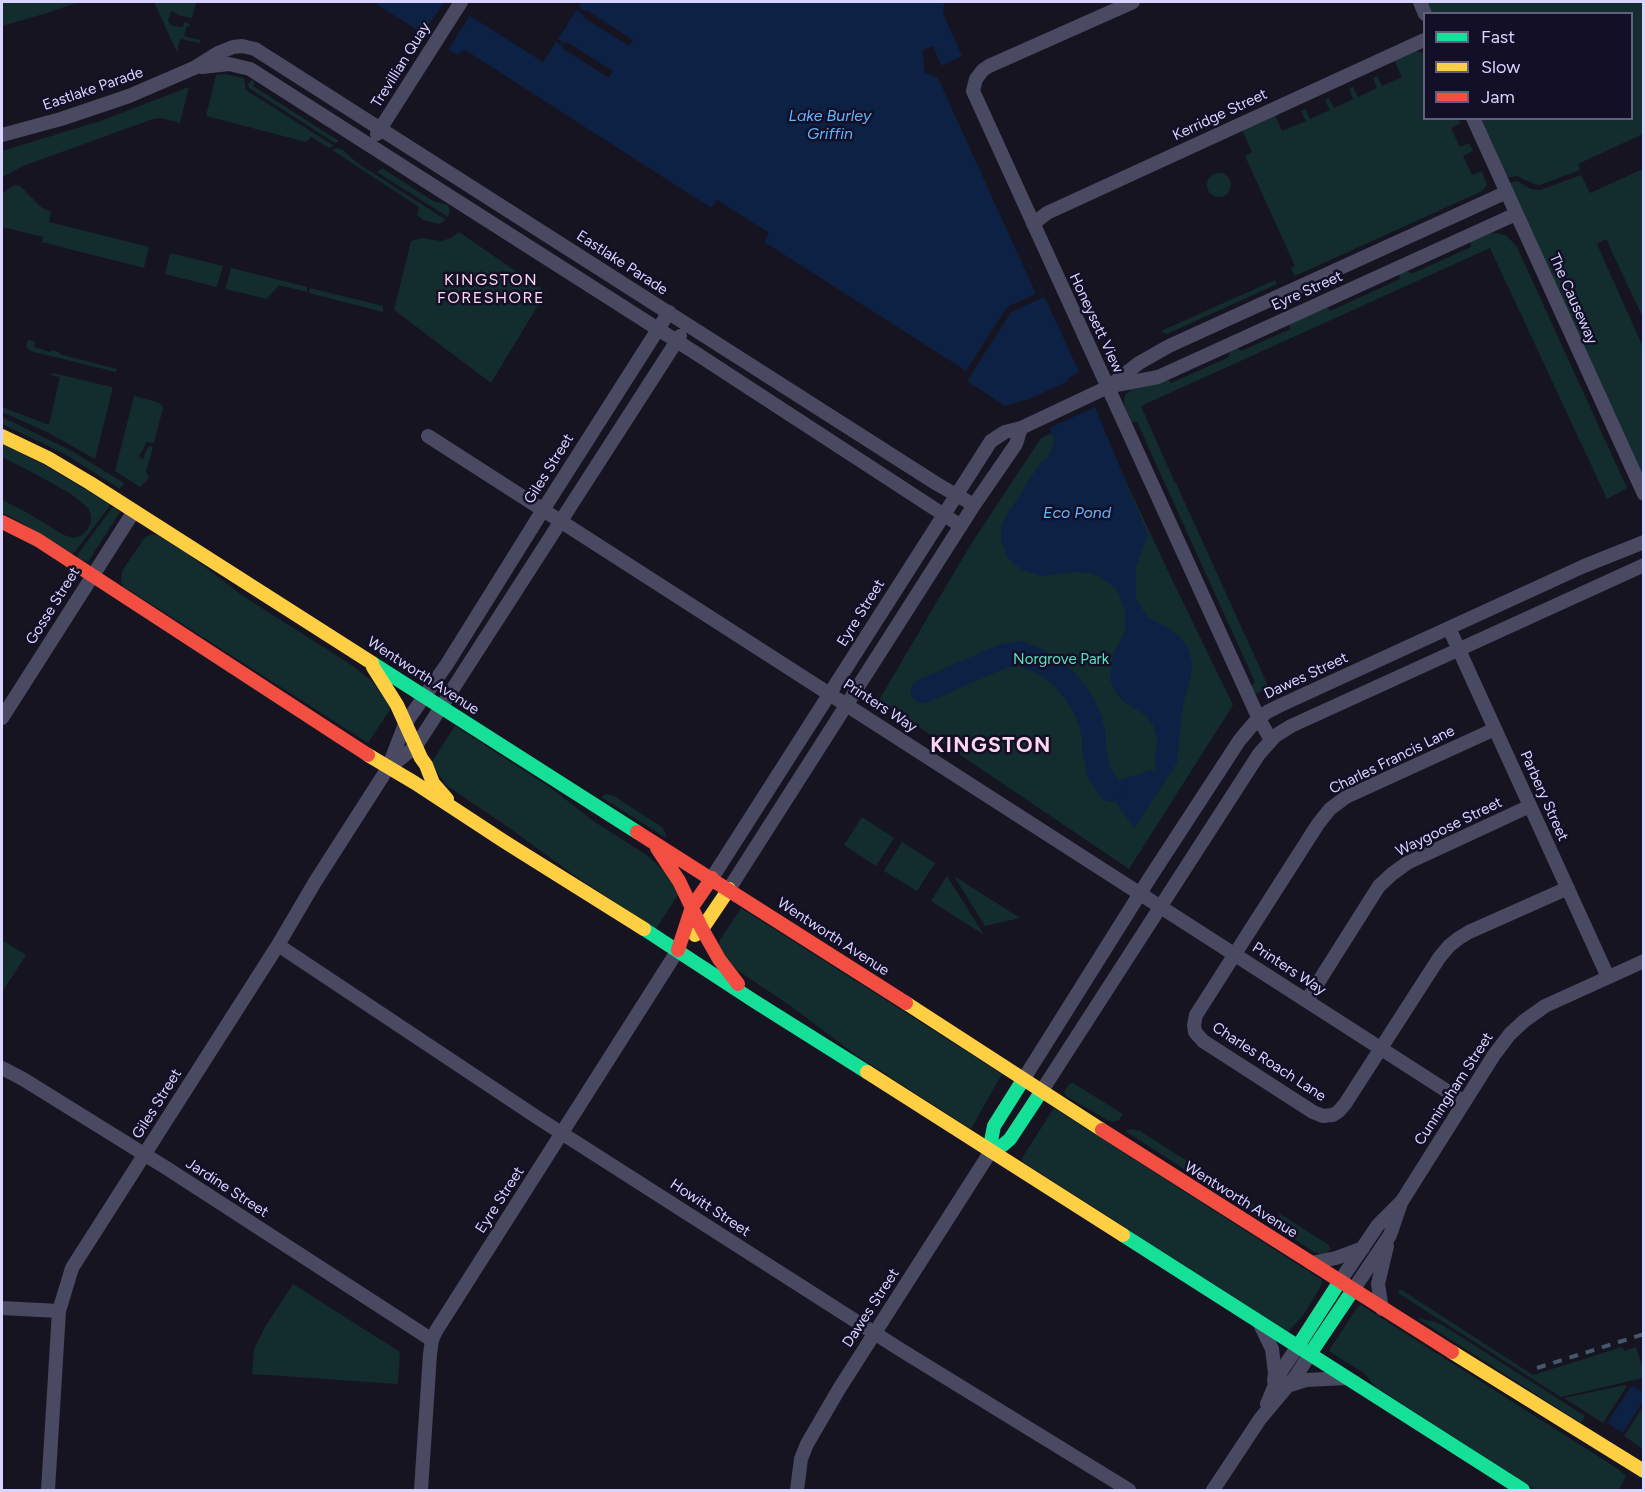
<!DOCTYPE html>
<style>
body{margin:0}
#map{position:relative;width:1645px;height:1492px;overflow:hidden;background:#161421;font-family:Figtree,sans-serif}
canvas{display:block}
.frame{position:absolute;inset:0;border:3px solid #d9d4ff;pointer-events:none}
.legend{position:absolute;left:1423px;top:12px;width:210px;height:108px;box-sizing:border-box;background:#130f26;border:2px solid #625e7d;margin:0;padding:8px 10px;list-style:none;font-size:18px;color:#d9d4ff}
.legend li{display:flex;align-items:center;gap:12px;height:30px}
.legend b{width:30px;border:2px solid #625e7d}
</style>
<div id="map">
<canvas width="1645" height="1492"></canvas>
<div class="frame"></div>
<ul class="legend">
<li><b style="height:8px;background:#16e098"></b>Fast</li>
<li><b style="height:8px;background:#ffcf43"></b>Slow</li>
<li><b style="height:8px;background:#f24e42"></b>Jam</li>
</ul>
</div>
<script>
const ctx = document.querySelector('canvas').getContext('2d');
ctx.lineJoin = 'round';
function fillPath(path, color) { ctx.fillStyle = color; ctx.fill(path, 'evenodd'); }
const poly = rows => new Path2D(rows.map(r => 'M' + r).join(''));
function strokePath(path, color, width, dash) { ctx.strokeStyle = color; ctx.lineWidth = width; ctx.lineCap = dash ? 'butt' : 'round'; ctx.setLineDash(dash || []); ctx.stroke(path); }
function write(font, color, halo, rows, align = 'center') {
  ctx.font = font + ' Figtree,sans-serif'; ctx.lineWidth = 5; ctx.setLineDash([]); ctx.textBaseline = 'middle'; ctx.strokeStyle = halo; ctx.fillStyle = color; for (const [text, x, y, turn = 0] of rows) {
    ctx.save(); ctx.translate(x, y); ctx.rotate((+turn || 0) * Math.PI / 180); ctx.textAlign = isNaN(turn) ? turn : align; if (halo) ctx.strokeText(text, 0, 0); ctx.fillText(text, 0, 0); ctx.restore();
  }
}
fillPath(poly([
 [2,2,79,2,44,14,2,26],
 [154,2,195,2,196,4,192,18,181,16,171,11,168,21,172,26,183,27,184,22,190,24,189,26,187,26,184,36,200,40,200,43,180,39,177,52],
 [1427,2,1643,2,1643,134,1578,164,1580,170,1540,185,1534,184,1517,176,1507,178,1480,119,1632,118,1632,14,1432,13],
 [1415,51,1424,53,1424,118,1446,119,1447,120,1458,119,1461,123,1451,128,1460,147,1469,143,1473,151,1463,156,1472,175,1482,171,1487,185,1483,190,1478,193,1295,276,1291,268,1295,266,1245,156,1252,152,1242,130,1275,115,1282,131,1306,121,1301,111,1305,109,1310,119,1330,110,1325,100,1329,98,1334,108,1353,99,1349,89,1353,87,1358,97,1377,88,1373,78,1377,76,1382,86,1402,77,1394,60],
 [226,74,244,78,246,90,334,146,329,148,311,137,306,142,206,116,216,75],
 [252,80,255,82,253,86,339,141,335,143,249,88,248,84],
 [189,87,180,123,161,118,153,119,23,166,2,177,2,151,100,121],
 [336,148,343,150,356,162,446,220,439,224,423,220,417,215,419,207,332,150],
 [382,168,433,201,448,205,450,211,448,217,377,172],
 [1643,169,1643,318,1606,239,1597,244,1643,347,1643,479,1509,183,1517,181,1531,189,1540,190,1581,175,1590,193],
 '1207 185a12 12 0 1 1 24 0a12 12 0 1 1-24 0Z',
 [16,185,21,187,41,207,51,212,49,222,149,247,144,268,42,242,43,237,2,227,2,194,11,187],
 [459,232,546,292,491,383,394,310,411,241,422,238,441,241,451,238],
 [1496,233,1507,236,1517,247,1627,488,1607,499,1490,248,1141,406,1175,483,1176,483,1269,688,1255,694,1251,686,1255,682,1137,422,1131,422,1125,408,1124,402,1125,395,1132,389,1138,387,1168,380,1171,383,1229,357,1229,352,1237,348,1241,351,1290,329,1289,324,1327,307,1330,311,1400,279,1399,274,1407,270,1411,274,1471,247,1470,242,1487,234],
 [170,253,223,266,217,287,165,274],
 [231,268,307,287,307,292,279,285,267,299,225,289],
 [1275,280,1277,284,1167,334,1161,331],
 [310,288,383,306,383,312,309,293],
 [28,340,35,341,34,347,50,352,52,350,59,352,59,354,117,369,116,372,30,351,26,346],
 [53,373,112,387,112,391,95,459,47,432,2,412,2,407,49,425,60,377,50,375],
 [134,396,157,402,162,405,163,408,154,443,146,442,143,450,139,456,143,459,145,456,144,455,149,446,153,447,146,472,149,478,140,487,115,471],
 [1094,413,1167,569,1233,705,1129,869,879,700,968,549,1041,438],
 [2,417,70,450,124,483,120,489,65,454,2,424],
 [2,444,41,463,110,504,109,507,75,552,72,554,17,520,2,513,2,500,24,511,64,535,74,538,82,535,87,530,91,522,91,515,88,508,71,494,39,476,2,457],
 [115,507,120,512,88,562,78,558,78,554,112,508],
 [152,534,157,535,188,554,243,596,353,666,373,682,391,708,368,743,123,586,121,581,122,571,145,537],
 [455,726,548,786,595,822,648,856,665,872,679,893,656,929,578,878,508,827,446,785,431,763],
 [606,794,614,796,662,827,665,832,666,838,601,797],
 [862,817,894,838,876,866,844,845],
 [902,842,935,863,917,891,884,871],
 [947,876,984,935,931,901],
 [954,876,1020,918,985,926],
 [741,908,1002,1074,971,1129,856,1055,792,1007,737,970,718,947,720,940],
 [2,940,26,955,2,992],
 [1073,1083,1123,1114,1119,1120,1113,1122,1107,1120,1066,1096,1064,1092,1069,1084],
 [1054,1108,1322,1280,1321,1286,1304,1314,1290,1330,1288,1332,1023,1162,1022,1158],
 [1132,1129,1140,1131,1195,1166,1190,1173,1125,1131],
 [1207,1175,1262,1210,1265,1220,1203,1182],
 [1280,1214,1329,1245,1330,1249,1326,1255,1314,1252,1283,1232,1277,1219],
 [293,1284,400,1352,398,1384,252,1374,254,1349,265,1327],
 [1400,1289,1533,1375,1622,1347,1624,1351,1636,1347,1643,1369,1643,1378,1561,1397,1401,1295,1398,1292],
 [1361,1305,1618,1469,1626,1476,1619,1490,1536,1490,1376,1387,1364,1373,1330,1352,1330,1349,1358,1306],
 [1417,1318,1436,1322,1444,1326,1585,1416,1581,1423],
 [1625,1385,1627,1386,1603,1423,1564,1398],
 [1643,1406,1643,1449,1624,1436]
]), '#132c2d');
fillPath(poly([
 [373,2,448,2,543,62,582,2,944,2,943,13,962,56,943,65,945,70,942,72,1079,372,1067,379,1069,381,1022,402,1023,400,1005,406,967,381,971,375,966,371,764,242,769,233,717,200,711,208,465,50,457,55],
 [1095,407,1148,535,1136,567,1136,599,1147,617,1168,628,1180,637,1188,649,1192,662,1191,676,1183,704,1177,763,1134,828,1104,785,1156,769,1154,758,1156,752,1157,738,1153,725,1145,715,1123,701,1118,696,1115,691,1110,679,1112,657,1125,631,1125,612,1121,599,1118,592,1109,583,1099,576,1091,573,1074,572,1043,576,1023,570,1014,564,1007,556,1001,540,1001,528,1008,513,1041,462,1047,459,1055,440,1049,428],
 [1632,1385,1643,1392,1643,1401,1623,1433,1607,1423]
]), '#0d2144');
fillPath(poly([
 [444,2,448,2,470,15,447,52,421,36],
 [578,7,586,12,587,10,633,40,629,46,583,17,584,15,577,10],
 [558,39,565,44,567,42,613,71,609,78,562,48,563,46,556,42],
 [933,46,941,65,943,65,945,70,942,72,1044,297,1011,312,965,384,964,381,967,375,964,373,762,244,761,241,765,234,717,204,713,210,710,211,464,54,458,58,454,57,464,50,711,208,717,200,769,233,764,242,966,371,1007,307,1036,294,938,78,924,72,923,50]
]), '#161421');
strokePath(poly([
 [923,691,1003,656,1019,653,1035,659,1050,667,1063,678,1074,691,1084,705,1090,720,1094,737,1094,749,1099,773,1111,790]
]), '#0d2144', 24);
strokePath(poly([
 [1133,2,989,66,983,70,976,79,973,91,1259,719,1271,740],
 [1420,2,1425,14],
 [202,67,229,64,250,69,694,352,961,526],
 [1473,118,1644,494],
 [377,134,461,2],
 [2,135,61,119,129,96,194,68,218,53,233,47,242,46,255,49,937,484,974,505],
 [1033,224,1047,213,1424,40],
 [1111,386,1158,377,1516,214],
 [428,436,1464,1102],
 [1449,628,1608,977],
 [2,718,134,511],
 [1495,729,1346,797,1330,809,1318,824,1196,1015,1194,1025,1195,1032,1203,1041,1313,1112,1323,1116,1333,1115,1339,1111,1345,1104,1439,958,1449,946,1459,938,1469,932,1568,888],
 [390,767,416,746,680,336],
 [712,878,991,441,1005,432,1021,428,1108,387,1139,363,1169,346,1507,192],
 [729,889,974,505,1016,444,1021,428],
 [278,945,538,1118,901,1350,1129,1490],
 [1307,1000,1379,886,1392,874,1407,863,1530,806],
 [2,1068,23,1079,168,1169,432,1340],
 [1023,1080,1151,876,1239,741,1254,723,1267,712,1281,705,1584,566,1644,542],
 [1041,1092,1259,754,1275,736,1291,726,1644,565],
 [1311,1263,1336,1258,1363,1248],
 [1340,1281,1378,1225,1402,1201,1494,1055,1510,1034,1524,1021,1545,1006,1644,961],
 [1353,1290,1390,1235,1401,1203],
 [2,1308,59,1311],
 [1382,1309,1378,1284,1387,1246],
 [1259,1322,1272,1349,1275,1373,1274,1381],
 [1290,1385,1306,1380,1346,1378],
 [1267,1404,1280,1373,1298,1346],
 [48,1490,59,1311,72,1268,278,945,315,882,388,768,405,724,447,664,543,510,669,312],
 [421,1490,430,1354,432,1340,436,1331,678,950],
 [797,1490,801,1459,807,1444,839,1389,991,1151],
 [1213,1490,1260,1419,1296,1376,1310,1354]
]), '#4a4962', 14);
strokePath(poly([
 [372,663,637,832],
 [644,929,754,1001,867,1072],
 [1023,1080,994,1126,991,1141,991,1151,1003,1145,1010,1139,1041,1092],
 [1123,1235,1523,1490],
 [1298,1346,1340,1281],
 [1310,1354,1353,1290]
]), '#16e098', 14);
strokePath(poly([
 [2,436,48,458,90,483,372,663],
 [373,667,397,705,421,758,426,765,433,783,447,799],
 [368,755,415,783,505,842,644,929],
 [695,935,702,929,729,889],
 [906,1003,1102,1130],
 [867,1072,1123,1235],
 [1452,1352,1644,1471]
]), '#ffcf43', 14);
strokePath(poly([
 [2,522,38,540,368,755],
 [637,832,906,1003],
 [657,848,679,881,702,929,719,959,738,984],
 [678,950,692,907,712,878],
 [1102,1130,1452,1352]
]), '#f24e42', 14);
strokePath(poly([
 [1537,1368,1644,1334]
]), '#43596b', 4, [9, 8]);
write('15px', '#d9d4ff', '#130f26', [
 ["Trevillian Quay",401,65,-58],
 ["Eastlake Parade",93,89,-19],
 ["Kerridge Street",1220,115,-25],
 ["Eastlake Parade",622,263,33],
 ["Eyre Street",1307,291,-24],
 ["The Causeway",1573,299,66],
 ["Honeysett View",1096,323,65],
 ["Giles Street",549,469,-58],
 ["Gosse Street",53,606,-58],
 ["Eyre Street",861,613,-58],
 ["Wentworth Avenue",423,676,33],
 ["Dawes Street",1306,676,-25],
 ["Printers Way",880,706,33],
 ["Charles Francis Lane",1392,760,-26],
 ["Parbery Street",1544,796,66],
 ["Waygoose Street",1449,827,-26],
 ["Wentworth Avenue",833,937,33],
 ["Printers Way",1289,969,33],
 ["Charles Roach Lane",1269,1062,33],
 ["Cunningham Street",1454,1089,-57],
 ["Giles Street",157,1104,-58],
 ["Jardine Street",227,1188,33],
 ["Eyre Street",500,1200,-57],
 ["Wentworth Avenue",1241,1200,32],
 ["Howitt Street",710,1208,33],
 ["Dawes Street",871,1308,-57]
]);
write('15px', '#5fe0c0', '#130f26', [
 ["Norgrove Park",1061,660]
]);
write('italic 16px', '#62b6ff', '#130f26', [
 ["Lake Burley",830,116],
 ["Griffin",830,134],
 ["Eco Pond",1077,513]
]);
ctx.letterSpacing = '1.5px';
write('16px', '#ffd6f0', '#130f26', [
 ["KINGSTON",491,280],
 ["FORESHORE",491,298]
]);
ctx.letterSpacing = '0px';
ctx.letterSpacing = '1.5px';
write('bold 21px', '#ffd6f0', '#130f26', [
 ["KINGSTON",991,746]
]);
ctx.letterSpacing = '0px';
</script>
